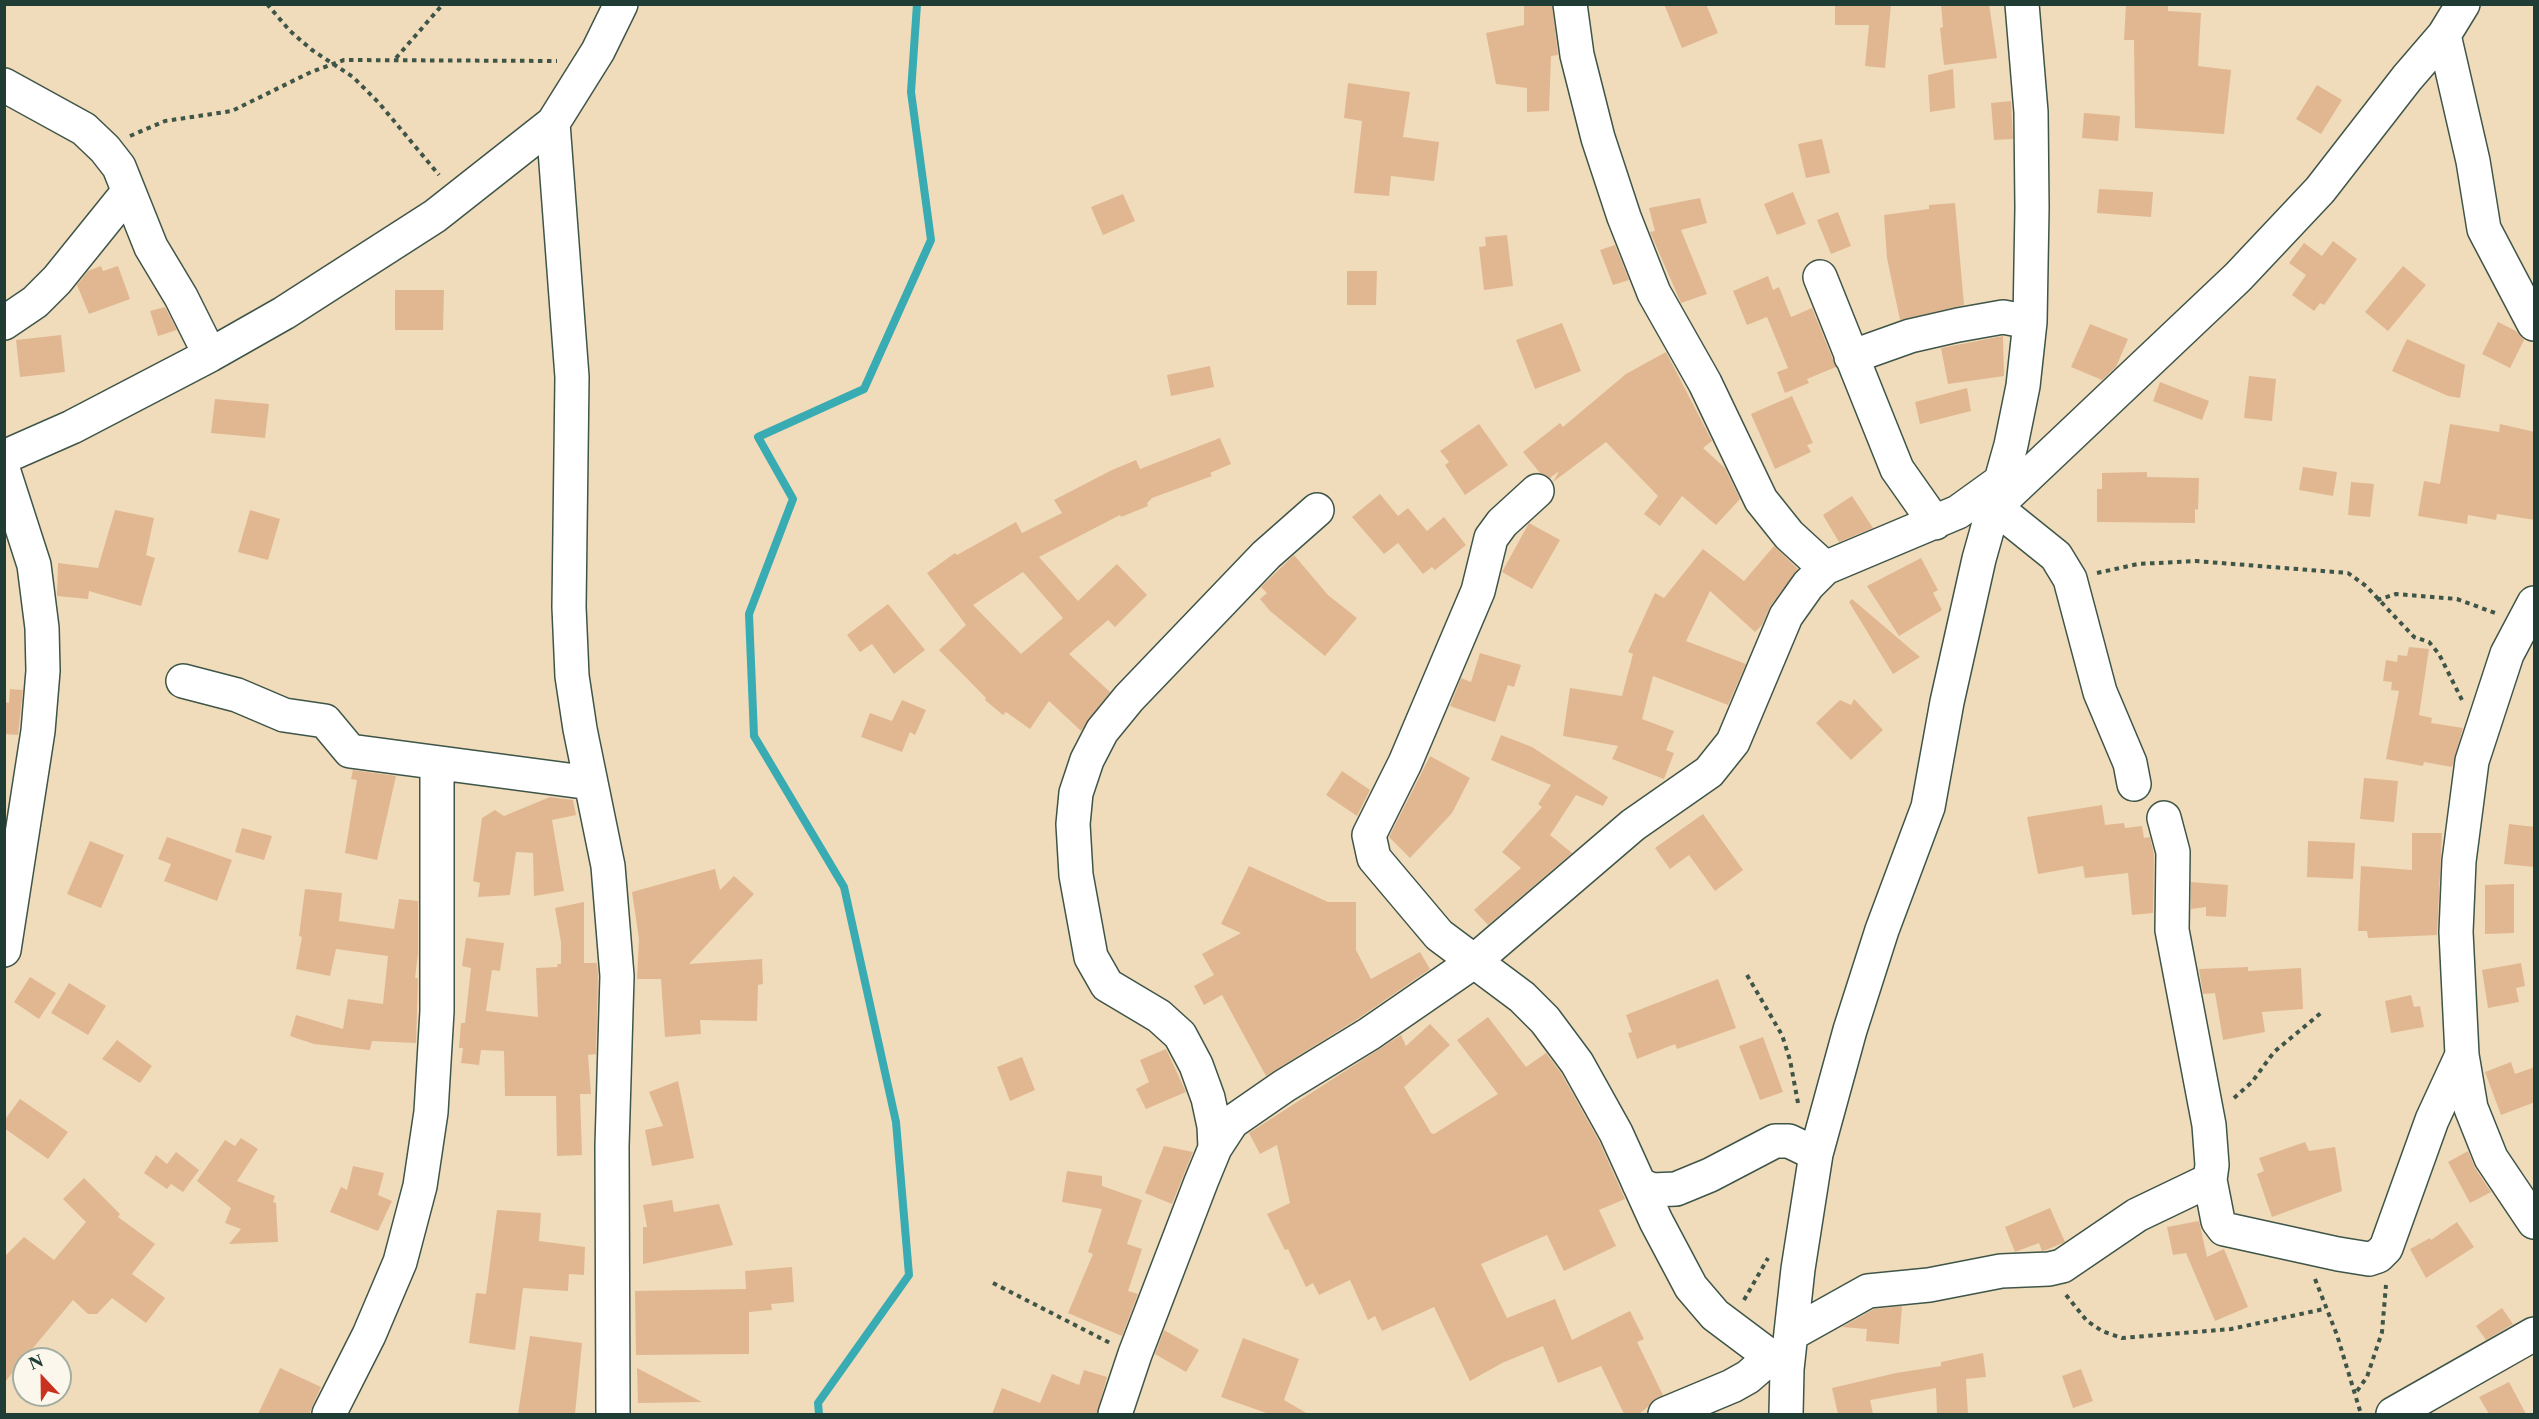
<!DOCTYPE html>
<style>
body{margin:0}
#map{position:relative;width:2539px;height:1419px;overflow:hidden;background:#f0dcba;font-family:"Libre Caslon Text",serif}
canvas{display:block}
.frame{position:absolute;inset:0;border:6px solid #1f3d34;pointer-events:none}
.north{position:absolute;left:12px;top:1347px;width:60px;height:60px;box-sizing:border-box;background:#fbf7ec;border:2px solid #a3ada2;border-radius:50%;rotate:338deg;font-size:16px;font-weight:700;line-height:24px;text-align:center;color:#1f3d34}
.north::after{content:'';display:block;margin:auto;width:21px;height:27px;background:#c8321e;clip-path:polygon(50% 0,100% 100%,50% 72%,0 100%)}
</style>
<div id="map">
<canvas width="2539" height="1419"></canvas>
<div class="frame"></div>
<div class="north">N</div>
</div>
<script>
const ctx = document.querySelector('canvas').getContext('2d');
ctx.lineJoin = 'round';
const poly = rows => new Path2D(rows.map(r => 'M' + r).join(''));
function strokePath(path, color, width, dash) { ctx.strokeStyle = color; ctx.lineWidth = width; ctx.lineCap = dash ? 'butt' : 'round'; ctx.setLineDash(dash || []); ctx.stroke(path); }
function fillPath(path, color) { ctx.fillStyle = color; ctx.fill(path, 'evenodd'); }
strokePath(poly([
 [819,1414,818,1403,909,1275,896,1122,844,887,754,736,749,614,793,499,758,437,864,389,931,240,911,92,917,4]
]), '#39abb3', 8);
fillPath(poly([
 [1524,4,1552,4,1558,55,1551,56,1549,111,1527,112,1527,88,1496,84,1486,33,1524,25],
 [1664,4,1706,4,1718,33,1682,48],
 [1835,4,1891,4,1885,68,1865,66,1869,25,1835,25],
 [1941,4,1989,4,1997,58,1944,65,1940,28,1943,27],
 [2126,4,2168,4,2168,11,2201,13,2198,66,2231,70,2224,134,2135,128,2134,40,2124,40],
 [1953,69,1955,108,1930,112,1928,75],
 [1348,83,1410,92,1403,137,1439,142,1434,181,1391,176,1389,196,1354,193,1362,121,1344,118],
 [2317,85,2342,100,2321,134,2296,119],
 [2011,101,2013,139,1994,140,1991,103],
 [2084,113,2120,116,2118,141,2082,138],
 [1822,139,1830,173,1806,178,1798,144],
 [2099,189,2153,192,2151,217,2097,213],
 [1793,192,1806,224,1777,235,1764,204],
 [1123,194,1135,221,1103,235,1091,207],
 [1700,198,1707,223,1681,230,1707,294,1681,303,1650,232,1655,231,1649,208],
 [1955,203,1964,305,1900,320,1887,258,1884,215,1929,209,1929,205],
 [1838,212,1851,246,1831,254,1817,220],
 [1507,235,1513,286,1484,290,1479,247,1486,246,1485,237],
 [2333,241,2357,259,2324,305,2320,303,2314,311,2292,295,2306,275,2289,263,2304,243,2322,256],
 [1615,245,1629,280,1613,285,1600,250],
 [101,266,103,271,118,266,130,299,89,314,77,285,88,271],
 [2403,266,2426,285,2388,331,2365,312],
 [1347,271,1377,271,1376,305,1347,305],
 [1768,276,1773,290,1779,287,1791,317,1812,308,1836,367,1807,379,1809,383,1785,393,1777,372,1788,368,1767,317,1747,325,1733,291],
 [395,290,444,290,443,330,395,330],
 [165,307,177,330,158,336,150,311],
 [2498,322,2516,331,2524,340,2510,368,2482,354],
 [1562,323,1581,371,1535,389,1516,340],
 [2090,324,2128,339,2116,367,2102,380,2071,367],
 [61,335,65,372,20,377,16,340],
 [2003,336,2004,376,1948,384,1941,348],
 [2407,339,2465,365,2460,398,2448,396,2392,371],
 [1666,352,1712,441,1703,448,1725,468,1740,499,1716,525,1682,496,1660,526,1644,514,1658,496,1606,442,1553,482,1559,471,1550,478,1540,473,1523,452,1560,423,1563,427,1626,374],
 [1210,366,1214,387,1171,396,1167,375],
 [2249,376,2276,379,2272,421,2244,418],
 [2160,382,2209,401,2202,420,2153,401],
 [1967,388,1971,411,1920,424,1915,402],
 [1792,396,1813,443,1807,445,1811,452,1775,469,1751,414],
 [215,399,269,404,265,438,211,433],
 [1479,424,1508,465,1465,495,1445,465,1449,462,1440,451],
 [2450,424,2499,432,2500,424,2535,432,2535,520,2497,514,2496,520,2468,515,2467,524,2418,516,2424,481,2440,484],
 [1220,438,1231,464,1210,473,1212,476,1152,498,1147,503,1148,506,1121,517,1120,515,1039,557,1078,601,1117,564,1147,595,1115,627,1108,620,1069,654,1110,692,1081,731,1049,701,1030,729,1006,712,1003,715,985,700,986,698,939,650,966,625,927,573,955,553,957,555,1016,522,1022,533,1062,513,1054,500,1112,470,1136,460,1140,469],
 [1023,572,1063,618,1021,654,973,605],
 [2303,467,2337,472,2333,496,2299,490],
 [2147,472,2147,477,2199,478,2198,510,2195,509,2195,523,2097,522,2097,489,2102,489,2102,473],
 [2351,482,2374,484,2370,517,2348,515],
 [1380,494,1398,516,1408,508,1427,531,1444,517,1466,545,1435,570,1432,567,1423,574,1398,543,1384,554,1352,517],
 [1852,496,1873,528,1839,542,1823,515],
 [115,510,154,518,146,555,155,558,141,606,89,591,88,599,57,596,58,563,98,568],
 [250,510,280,519,268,560,238,552],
 [1529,523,1560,540,1532,589,1502,572],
 [1774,546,1798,569,1771,605,1762,625,1755,632,1710,591,1686,641,1746,664,1728,705,1653,676,1642,719,1674,731,1666,750,1674,753,1664,779,1612,759,1618,746,1563,736,1570,688,1622,696,1633,654,1628,652,1655,593,1664,598,1703,549,1744,581],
 [1294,555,1328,595,1357,618,1325,656,1270,611,1260,599,1267,593,1261,587],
 [1921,558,1938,590,1933,593,1942,610,1899,636,1867,586],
 [1852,599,1920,657,1893,674,1849,602],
 [888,604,925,650,894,674,872,644,860,652,847,635],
 [2409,647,2429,649,2419,715,2432,718,2431,723,2463,728,2452,767,2424,762,2423,766,2386,759,2399,691,2391,690,2392,682,2383,681,2386,660,2397,662,2398,655,2407,656],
 [1480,653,1521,665,1514,687,1508,685,1495,722,1450,706,1461,678,1471,682],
 [10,689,23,690,18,735,4,734,4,702,9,703],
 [1854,699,1883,730,1851,760,1816,723,1840,700,1851,705],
 [902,700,926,710,915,735,910,732,902,752,861,737,870,713,892,721],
 [1501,735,1532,747,1608,797,1603,806,1576,795,1550,835,1572,853,1488,925,1474,910,1521,868,1502,852,1542,807,1538,804,1551,785,1491,760],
 [1430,756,1470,778,1452,813,1410,858,1389,837],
 [353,770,396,776,377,860,345,853,357,780,351,779],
 [1342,771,1370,790,1357,816,1326,795],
 [2364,778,2398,781,2394,822,2360,819],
 [550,797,573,800,576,815,552,820,564,891,534,896,533,853,516,852,510,895,478,897,480,883,473,881,482,818,495,810,504,816],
 [2102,805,2105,825,2124,823,2125,828,2142,826,2144,838,2150,837,2154,854,2153,913,2132,915,2128,873,2085,878,2083,866,2038,874,2027,817],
 [1703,814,1743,870,1715,891,1689,855,1670,869,1655,848],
 [2509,824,2535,827,2535,867,2504,864],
 [242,828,272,836,264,860,235,852],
 [2412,833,2442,833,2437,935,2368,938,2367,931,2358,931,2361,866,2412,870],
 [167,837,232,860,217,901,164,881,171,864,158,859],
 [90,841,124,855,101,908,67,894],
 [2308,841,2355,843,2353,879,2307,877],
 [1249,866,1328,902,1356,902,1356,950,1371,979,1420,952,1430,969,1359,1018,1266,1076,1222,995,1204,1005,1194,986,1214,975,1202,954,1241,933,1221,924],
 [715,869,720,890,734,876,754,894,689,964,762,959,763,984,758,985,757,1021,700,1020,701,1034,665,1037,661,979,637,979,639,939,632,892],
 [2191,882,2228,885,2226,917,2206,916,2206,907,2191,909],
 [2514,884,2514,933,2485,934,2485,885],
 [305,889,342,893,339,921,394,929,399,899,418,901,418,954,415,978,418,978,416,1043,372,1041,370,1050,314,1044,290,1036,296,1015,343,1029,348,999,383,1004,388,956,336,949,330,976,296,969,302,937,299,936],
 [584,902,584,963,597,963,598,976,596,1054,588,1055,591,1094,580,1094,582,1155,557,1156,556,1096,505,1096,504,1051,481,1050,479,1065,461,1063,463,1048,459,1048,461,1023,465,1023,471,968,462,966,466,938,504,943,500,971,492,970,486,1011,538,1017,536,968,558,967,557,964,561,964,561,942,555,908],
 [2521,963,2525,986,2516,988,2519,1002,2488,1008,2482,970],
 [2248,967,2248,971,2301,968,2303,1009,2262,1012,2265,1032,2223,1040,2215,993,2203,994,2199,969],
 [30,977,56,993,39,1019,14,1002],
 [1718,979,1736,1028,1677,1049,1675,1044,1637,1059,1628,1033,1632,1032,1626,1015],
 [69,983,106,1006,88,1035,51,1013],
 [2411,995,2414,1007,2420,1006,2424,1027,2391,1033,2385,1001],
 [1488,1017,1526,1067,1546,1053,1561,1073,1599,1141,1625,1199,1599,1210,1616,1246,1564,1271,1547,1235,1481,1264,1507,1318,1555,1299,1572,1340,1630,1311,1644,1339,1637,1342,1663,1395,1639,1414,1624,1414,1601,1366,1558,1383,1543,1346,1502,1363,1470,1381,1434,1307,1382,1331,1375,1316,1368,1320,1350,1280,1319,1295,1313,1283,1306,1287,1288,1249,1285,1250,1267,1214,1290,1203,1277,1145,1260,1154,1249,1133,1401,1035,1406,1046,1430,1024,1450,1045,1404,1087,1431,1133,1434,1134,1498,1094,1457,1040],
 [1763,1037,1783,1092,1760,1100,1739,1046],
 [117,1040,152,1066,140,1083,102,1059],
 [1166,1049,1186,1092,1146,1109,1136,1089,1149,1082,1140,1060],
 [1022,1057,1035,1090,1010,1101,997,1067],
 [2511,1062,2515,1074,2535,1067,2535,1102,2501,1115,2485,1072],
 [678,1081,694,1158,652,1166,645,1130,663,1126,649,1092],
 [20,1099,68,1132,48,1159,4,1128,4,1121],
 [241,1138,258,1149,237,1181,275,1196,273,1202,276,1203,278,1242,229,1244,241,1229,225,1223,231,1208,197,1181,225,1140,235,1146],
 [2305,1142,2309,1151,2335,1147,2342,1191,2272,1217,2257,1174,2264,1171,2259,1158],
 [1164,1146,1193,1152,1172,1204,1145,1193],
 [2468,1151,2475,1168,2491,1192,2470,1203,2448,1162],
 [176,1152,199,1170,183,1192,171,1184,167,1189,144,1173,156,1155,167,1164],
 [353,1166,384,1173,378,1195,392,1201,378,1231,330,1212,341,1187,347,1190],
 [1067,1171,1102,1176,1102,1186,1142,1200,1127,1244,1142,1249,1128,1291,1138,1294,1122,1336,1068,1313,1093,1254,1088,1252,1102,1209,1062,1202],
 [84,1178,120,1214,118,1217,155,1244,132,1274,165,1298,146,1323,112,1298,97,1314,88,1314,73,1300,4,1383,4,1257,24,1237,54,1260,86,1222,63,1199],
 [672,1200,674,1212,719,1204,733,1245,643,1264,643,1227,647,1227,643,1205],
 [2050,1208,2065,1242,2046,1250,2042,1251,2039,1243,2015,1252,2005,1227],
 [497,1210,541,1213,539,1241,585,1247,584,1275,569,1274,568,1291,523,1288,515,1350,469,1343,476,1293,486,1294],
 [2199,1221,2207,1257,2224,1249,2248,1307,2215,1321,2186,1253,2173,1255,2167,1227],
 [2457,1222,2474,1247,2426,1278,2410,1249,2430,1238,2431,1240],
 [792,1267,794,1302,771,1304,772,1310,749,1312,749,1354,636,1355,635,1291,746,1289,745,1271],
 [1902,1306,1899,1344,1866,1341,1867,1329,1842,1327,1874,1309],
 [2502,1308,2513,1324,2486,1340,2476,1326],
 [1164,1330,1199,1350,1186,1372,1155,1354],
 [530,1336,582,1343,575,1414,518,1414],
 [1243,1338,1299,1359,1284,1400,1308,1414,1269,1414,1221,1397],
 [1983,1353,1986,1377,1966,1379,1968,1414,1937,1414,1936,1388,1870,1400,1873,1414,1838,1414,1832,1388,1896,1373,1941,1366,1941,1362],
 [280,1368,321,1387,309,1414,258,1414],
 [637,1368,702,1402,638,1403],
 [2081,1369,2093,1401,2073,1408,2062,1376],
 [1084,1370,1107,1377,1097,1414,992,1414,1002,1388,1040,1403,1052,1374,1079,1385],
 [2509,1382,2526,1414,2489,1414,2479,1397]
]), '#e1b792');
const minor = poly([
 [1570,4,1577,55,1598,138,1624,217,1654,293,1705,383,1761,500,1789,535,1825,568],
 [2444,35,2473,161,2484,229,2534,324],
 [4,85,84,129,105,149,119,167,151,247,181,297,210,355],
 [553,123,572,377,569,607,572,676,580,729,608,866,617,976,612,1146,613,1414],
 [1820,277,1897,469,1935,523],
 [4,323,35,302,57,280,128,192],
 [1851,357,1910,336,1958,325,2003,317,2030,322],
 [4,457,72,427,210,355,284,313,435,216,553,123,598,51,621,4],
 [4,472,34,565,42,628,43,671,38,731,4,950],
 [1537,491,1502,523,1491,538,1478,591,1405,763,1369,835,1374,858,1439,935,1522,997,1545,1020,1577,1063,1616,1133,1656,1221,1691,1287,1715,1315,1787,1369],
 [2534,603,2507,654,2472,761,2459,861,2456,932,2462,1055,2471,1108,2491,1158,2534,1222],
 [183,681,237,695,284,715,325,721,350,751,591,783],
 [2134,784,2130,763,2100,692,2070,579,2056,556,1995,507,2238,277,2320,190,2407,78,2444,35,2463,4],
 [1215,1148,1214,1126,1208,1098,1196,1065,1180,1035,1159,1016,1107,985,1091,957,1076,875,1073,824,1076,793,1087,760,1102,731,1129,698,1266,555,1317,510],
 [2210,1180,2218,1221,2224,1229,2338,1254,2369,1259,2378,1256,2386,1248,2432,1120,2462,1055],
 [1639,1184,1652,1190,1676,1189,1710,1175,1775,1141,1789,1141,1816,1154],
 [1791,1334,1868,1291,1929,1285,2001,1271,2049,1269,2062,1266,2137,1215,2210,1180,2212,1165,2209,1125,2172,930,2173,852,2164,818],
 [329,1414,369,1335,400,1262,420,1186,431,1112,437,1011,437,764],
 [1115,1414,1135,1354,1201,1182,1215,1148,1232,1122,1284,1086,1369,1034,1472,963,1633,825,1709,772,1733,742,1786,616,1808,585,1825,568,1958,512,2001,481],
 [1665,1414,1732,1386,1748,1377,1771,1357],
 [1786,1414,1787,1369,1798,1269,1816,1154,1850,1030,1882,930,1928,807,1947,702,1979,559,2011,445,2023,386,2030,322,2032,208,2031,112,2022,4],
 [2393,1414,2534,1334]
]);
strokePath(minor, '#3e5548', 36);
strokePath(poly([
 [267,4,290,31,312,50,353,77,379,103,439,175],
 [396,58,443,4],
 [130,136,165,121,232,111,311,72,344,60,557,61],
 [2097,573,2138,564,2195,561,2348,573,2366,586,2414,637,2429,642,2439,654,2462,700],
 [2377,600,2396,594,2457,599,2495,613],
 [1747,975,1782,1035,1790,1060,1798,1103],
 [2234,1098,2252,1082,2274,1052,2322,1012],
 [2315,1279,2337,1335,2361,1414],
 [993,1283,1110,1343],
 [2066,1295,2087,1321,2102,1331,2122,1338,2231,1329,2324,1309],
 [1744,1300,1768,1258],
 [2357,1391,2367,1377,2382,1332,2386,1285]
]), '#3e5548', 4, [4.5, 4.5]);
strokePath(minor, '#fff', 33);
</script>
